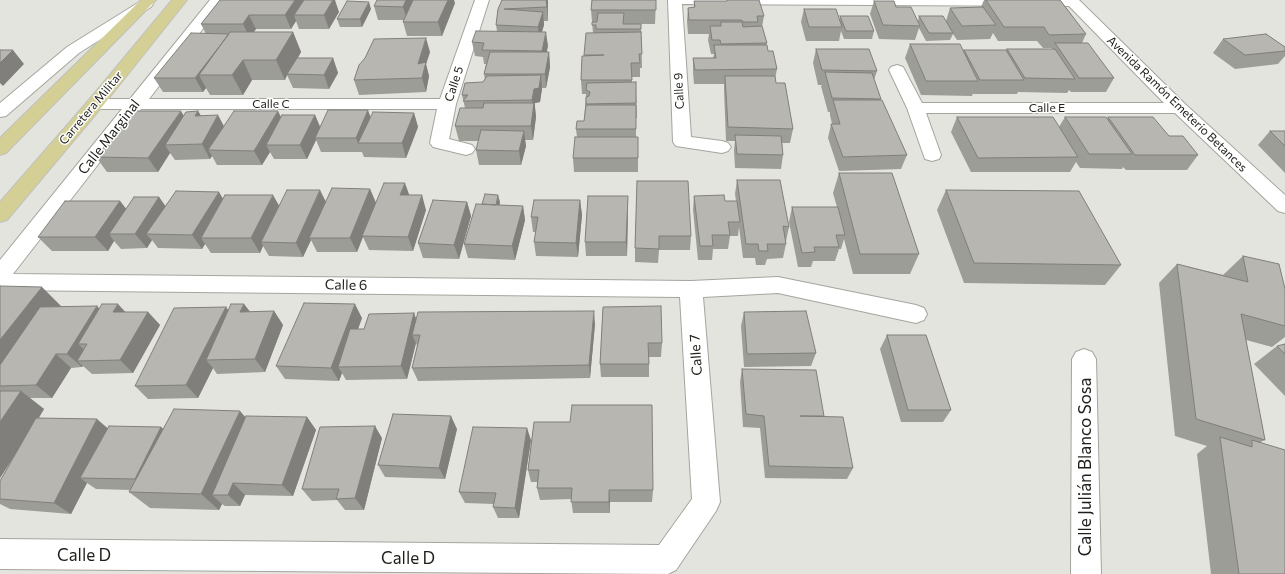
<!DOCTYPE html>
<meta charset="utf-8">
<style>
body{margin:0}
canvas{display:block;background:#e4e4de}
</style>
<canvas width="1285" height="574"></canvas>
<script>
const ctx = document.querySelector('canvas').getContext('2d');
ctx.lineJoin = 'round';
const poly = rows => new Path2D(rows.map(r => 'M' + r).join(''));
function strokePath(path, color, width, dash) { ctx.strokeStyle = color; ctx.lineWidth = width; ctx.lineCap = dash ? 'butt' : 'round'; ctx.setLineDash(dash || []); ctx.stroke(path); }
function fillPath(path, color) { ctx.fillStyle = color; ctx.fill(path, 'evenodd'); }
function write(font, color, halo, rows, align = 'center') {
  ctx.font = font + ' Commissioner,sans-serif'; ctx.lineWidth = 3; ctx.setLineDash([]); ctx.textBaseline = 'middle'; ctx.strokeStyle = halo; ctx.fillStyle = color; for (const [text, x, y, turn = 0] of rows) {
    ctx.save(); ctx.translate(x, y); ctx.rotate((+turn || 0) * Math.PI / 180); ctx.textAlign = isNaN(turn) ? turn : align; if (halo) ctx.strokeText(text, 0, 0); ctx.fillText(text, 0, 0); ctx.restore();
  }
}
const minor = poly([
 [147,0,151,1,153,4,151,7,79,53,6,116,0,117,0,103,67,47,141,1,147,0],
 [210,0,225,0,149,99,440,99,475,0,489,0,456,104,449,139,472,145,475,149,472,153,466,155,433,147,430,143,437,109,141,109,13,274,691,281,778,277,916,305,924,308,927,314,924,320,916,323,778,293,703,297,720,502,716,511,676,570,668,574,0,569,0,539,659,545,692,499,680,297,0,290,0,260,122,109,95,109,89,108,86,104,89,100,95,99,130,99,210,0],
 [668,0,1079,0,1185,104,1285,195,1285,213,1278,211,1175,113,926,113,941,155,939,159,932,161,925,159,907,108,889,70,891,67,897,65,903,67,922,103,1164,103,1069,6,682,4,691,137,722,141,728,143,731,147,728,151,722,153,676,146,673,142,668,0],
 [1084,349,1092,352,1096,359,1101,574,1071,574,1072,359,1076,352,1084,349]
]);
const major = poly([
 [141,0,156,0,6,153,0,155,0,138,141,0],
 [172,0,187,0,101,108,7,220,0,222,0,202,89,100,172,0]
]);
strokePath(minor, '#a5a59f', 2);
strokePath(major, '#c0c0bf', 2);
fillPath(minor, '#fff');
fillPath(major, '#d4d095');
fillPath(poly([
 [220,0,339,12,329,29,299,29,296,21,291,29,256,29,253,32,293,32,301,52,298,58,333,58,338,73,329,89,293,88,287,75,285,80,252,80,243,95,210,95,206,88,203,92,163,92,154,78,206,34,201,24],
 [656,0,655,24,641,24,642,68,640,68,640,77,632,77,632,82,636,82,637,118,636,118,636,137,638,137,638,172,574,172,573,158,577,137,576,129,584,121,586,94,582,94,581,80,585,56,586,33,593,33,591,10],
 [984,0,1060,0,1086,34,1082,43,1114,78,1106,92,1071,92,1069,90,1067,93,1018,92,1017,94,973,94,973,93,972,96,921,95,905,58,910,44,963,52,964,50,1006,50,1007,49,1052,49,1052,48,1043,48,1037,41,998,41,993,33,990,39,957,40,953,34,950,40,926,41,919,28,915,40,879,39,870,14,874,1,896,7,918,21,919,16,946,21,950,8,981,7],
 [694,1,764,16,762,27,767,43,766,45,768,51,777,69,775,79,776,83,793,129,790,143,782,143,783,155,781,169,735,168,734,150,735,141,726,141,724,90,724,84,694,84,693,72,693,58,713,58,714,54,711,54,708,40,709,34,688,34,687,21,688,8,694,8],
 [455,3,442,36,407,36,403,22,403,20,378,20,374,6],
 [548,4,548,21,544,21,544,25,542,32,548,46,546,52,549,52,550,67,546,88,542,88,540,102,535,103,535,107,536,117,533,140,525,140,526,146,521,165,479,165,476,150,479,141,459,141,455,126,465,108,462,95,483,82,485,80,484,74,486,64,484,64,483,57,475,56,472,42,497,31,496,25,498,9],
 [371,9,362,27,340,27,337,19],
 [804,9,840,19,840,16,874,31,872,39,844,39,841,31,839,41,806,41,801,22],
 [1223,39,1285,47,1285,56,1278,64,1235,69,1213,53],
 [816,49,877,71,874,80,881,99,880,100,907,155,901,169,839,171,828,138,831,124,832,124,830,115,830,112,828,112,821,86,822,85,818,85,813,63],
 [430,52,426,64,429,76,426,92,359,95,354,80],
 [198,111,201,116,224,126,281,118,315,115,320,127,371,117,414,113,418,127,406,158,364,157,362,152,321,152,316,140,307,159,274,159,270,152,262,165,217,165,212,156,210,159,175,160,170,153,158,172,107,172,96,157,184,116],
 [957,117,1059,127,1065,117,1107,119,1108,117,1169,136,1198,155,1187,170,1126,170,1123,167,1122,169,1080,168,1076,162,1070,172,971,172,951,132],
 [1270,131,1285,131,1285,173,1258,145],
 [839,173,919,254,910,274,853,274,844,239,841,249,839,249,835,261,813,261,811,267,798,267,789,222,792,207,837,207,833,193],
 [737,180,789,227,786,241,785,241,786,244,783,258,767,259,765,265,756,265,755,258,743,258,739,227,738,236,730,236,728,249,713,249,712,260,698,260,693,210,694,196,725,201,736,201,735,194],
 [637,181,691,236,690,250,659,250,658,263,635,262,635,248],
 [370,189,376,203,409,195,426,210,413,251,369,250,363,237,357,252,317,252,311,240,303,257,269,256,263,246,260,253,211,253,205,244,202,249,158,248,152,240,147,248,121,249,114,241,108,251,52,251,38,237,120,201,126,209,159,197,165,206,223,199,279,206,325,202],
 [946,190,1121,265,1105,285,964,283,937,210],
 [580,200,582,215,578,257,536,256,534,242,536,232,533,232,531,217],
 [467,202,471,216,459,259,423,258,418,243],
 [500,202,499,205,523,206,525,220,515,260,468,258,464,244,482,204],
 [628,210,627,256,586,256,585,242],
 [1243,256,1285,289,1285,337,1272,347,1246,340,1265,440,1261,442,1285,574,1211,574,1197,454,1207,446,1175,436,1159,283,1177,264,1223,275],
 [0,286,62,307,126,312,148,312,160,325,133,373,92,374,83,366,82,367,71,368,52,398,30,398,44,409,39,418,108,428,161,427,163,429,246,418,307,417,316,430,293,496,245,495,240,506,225,506,222,504,219,510,150,508,129,492,130,490,96,489,87,483,71,514,10,509,0,504,0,481,15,455,0,478],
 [244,304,250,312,274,311,283,325,265,372,217,374,213,368,198,398,148,399,135,386,226,307,228,311],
 [603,307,662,343,661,357,649,357,649,377,601,377,600,364],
 [744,312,816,353,811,366,744,367,741,326],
 [414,313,416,319,595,324,590,378,418,381,412,368,417,346,416,343,407,379,346,380,342,373,339,381,285,379,276,366,362,318,358,329,364,329],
 [887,335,951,410,943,422,901,422,880,349],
 [1285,344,1285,396,1254,364,1277,346],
 [742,369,824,416,823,417,853,468,847,479,765,478,760,428,743,427,740,382],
 [534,422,653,490,652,502,610,502,610,513,573,513,571,499,540,500,537,488,538,482,531,482,528,470],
 [457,429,445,479,385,477,378,465],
 [382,438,364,510,345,510,337,500,312,501,302,489],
 [531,440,519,518,498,518,493,507,494,504,465,503,459,492]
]), '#9d9d98');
fillPath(poly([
 [295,0,308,0,294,15,296,21,291,29,285,15],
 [333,0,335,0,339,12,329,29,324,15],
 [406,0,415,0,407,20,403,7],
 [448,0,454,0,455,3,442,36,438,22],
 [546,0,548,0,548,21,547,7],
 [369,2,371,9,362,27,360,19],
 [543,12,544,25,539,41,538,27],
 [249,15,256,29,250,38,243,24],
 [293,32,301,52,288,74,287,74,287,75,285,80,276,60],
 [546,32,548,46,544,65,542,51],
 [229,34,199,75,206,88,203,92,195,78],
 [426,38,430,52,426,64,429,76,426,92,422,78,423,75,422,78,418,64],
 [13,50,24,64,3,86,0,83,0,63],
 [549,52,550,67,546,88,545,74],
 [333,58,338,73,329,89,324,75],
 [243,60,252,80,243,95,232,75],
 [541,75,542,89,540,102,535,103,535,107,536,117,533,140,531,126,533,110,532,100,534,89],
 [368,110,373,124,358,143,362,152,356,138],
 [181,111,189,125,165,145,170,153,158,172,148,158],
 [198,111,207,126,195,116],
 [278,111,285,125,266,145,270,152,262,165,254,151],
 [414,113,418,127,406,158,402,143],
 [218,115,226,130,208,150,212,156,210,159,202,144],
 [315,115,321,129,315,138,316,140,307,159,300,145],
 [524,131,526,146,521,165,519,151],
 [405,183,410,197,400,195],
 [370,189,376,203,357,252,350,238],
 [320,190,327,204,309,238,311,240,303,257,296,243],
 [219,192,228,207,201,238,205,244,202,249,192,235],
 [273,195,281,209,261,242,263,246,260,253,251,238],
 [422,195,426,210,413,251,408,237],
 [498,195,500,202,498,212,496,205],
 [628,196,628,210,627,256,626,242],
 [159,197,169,211,146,234,152,240,147,248,135,234],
 [580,200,582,215,578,257,576,243],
 [120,201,131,215,109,234,114,241,108,251,95,237],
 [467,202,471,216,459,259,454,245],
 [523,206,525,220,515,260,512,246],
 [42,287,62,307,0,386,0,340],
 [118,304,131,318,113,312],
 [244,304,254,317,240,312],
 [355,304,362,318,344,367,338,367,342,373,339,381,331,368],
 [97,306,110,320,87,344,78,344,90,355,77,361,83,366,82,367,67,354],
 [226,307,236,321,206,360,213,368,198,398,186,385],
 [274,311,283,325,265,372,255,359],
 [594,311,595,324,590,378,589,365],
 [148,312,160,325,133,373,120,360],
 [414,313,419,327,412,335,416,343,407,379,401,366],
 [56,354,71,368,52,398,36,385],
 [21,391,44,409,0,478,0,422],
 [240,411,255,428,212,495,222,504,219,510,201,494],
 [451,416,457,429,445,479,439,468],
 [307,417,316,430,293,496,282,485],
 [97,419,112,432,80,478,87,483,71,514,54,503],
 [375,426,382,438,364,510,355,498],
 [161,427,175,440,150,490,135,479],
 [527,428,531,440,519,518,515,508],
 [233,483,245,495,240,506,228,495],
 [609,490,610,502,610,513,609,502]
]), '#807f7c');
const building = poly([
 [220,0,295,0,285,15,249,15,243,24,201,24,220,0],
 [304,0,333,0,324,15,294,15,304,0],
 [377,0,406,0,403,7,374,6,377,0],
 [413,0,448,0,438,22,403,22,413,0],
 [502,0,546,0,547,7,504,9,543,12,538,27,496,25,498,9,502,0],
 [592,0,656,0,656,10,591,10,592,0],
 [727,0,759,0,764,16,757,16,758,22,744,22,741,20,689,20,688,8,695,7,694,1,727,1,727,0],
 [986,0,1060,0,1086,34,1049,35,1044,27,1004,27,986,0],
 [347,1,369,2,360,19,337,19,347,1],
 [874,1,894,1,896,7,911,7,920,26,883,25,874,1],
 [983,7,996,25,962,26,950,8,983,7],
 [804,9,836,9,842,27,809,27,804,9],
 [598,13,624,13,623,24,641,24,641,29,596,29,596,25,592,25,592,22,597,22,598,13],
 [840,16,868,16,874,31,846,31,840,16],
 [919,16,943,16,953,33,929,33,919,16],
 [721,22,742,22,743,27,762,26,767,43,721,44,720,40,712,40,710,26,721,26,721,22],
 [476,31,546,32,542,51,482,50,484,43,472,42,476,31],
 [230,32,293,32,276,60,243,60,232,75,199,75,230,32],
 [641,32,642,54,639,54,640,63,631,63,632,80,581,80,582,56,604,55,584,55,586,33,641,32],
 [191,33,229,34,195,78,154,78,191,33],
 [1266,34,1285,47,1285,51,1245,55,1223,39,1266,34],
 [426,38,418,64,426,62,422,78,354,80,359,65,365,58,374,39,426,38],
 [1055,43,1088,43,1114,78,1079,78,1055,43],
 [910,44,960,44,978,81,926,81,910,44],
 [714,45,767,45,768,51,773,51,777,69,695,70,693,58,716,58,714,45],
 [816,49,869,49,877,71,822,70,816,49],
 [1007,49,1055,49,1075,79,1025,78,1007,49],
 [0,50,13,50,0,63,0,50],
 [964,50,1006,50,1024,80,980,80,964,50],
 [490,52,549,52,545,74,484,74,490,52],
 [297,58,333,58,324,75,287,74,297,58],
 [825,72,872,73,881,99,832,98,825,72],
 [541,75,539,88,534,89,532,100,463,101,468,95,462,95,465,83,483,82,487,76,541,75],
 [725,76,775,76,776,83,785,83,793,129,728,127,725,76],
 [636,82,636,103,586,104,586,97,589,96,590,92,586,90,587,83,636,82],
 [833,100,882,100,907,155,843,157,831,124,840,124,833,100],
 [484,103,534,103,531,126,455,126,460,108,483,108,484,103],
 [586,105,636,105,636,129,576,129,577,121,584,121,586,105],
 [328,110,368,110,356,138,315,138,328,110],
 [133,111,181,111,148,158,96,157,133,111],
 [198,111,195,116,218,115,202,144,165,145,186,112,198,111],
 [234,111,278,111,254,151,208,150,234,111],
 [373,112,414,113,402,143,358,143,373,112],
 [282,115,315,115,300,145,266,145,282,115],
 [957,117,1053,117,1078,157,978,158,957,117],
 [1065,117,1106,117,1132,154,1089,154,1065,117],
 [1108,117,1153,117,1169,136,1183,136,1198,155,1135,155,1108,117],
 [481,130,524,131,519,151,476,150,481,130],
 [1270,131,1285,131,1285,146,1270,131],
 [735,135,781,136,783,155,737,154,735,135],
 [575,137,638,137,638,158,573,158,575,137],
 [839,173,892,173,919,254,860,254,839,173],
 [737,180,780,180,789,227,783,226,786,244,767,244,768,251,759,251,758,244,746,244,737,180],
 [637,181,688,181,691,236,659,236,659,249,635,248,637,181],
 [384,183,405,183,400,195,422,195,408,237,362,236,384,183],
 [332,188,370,189,350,238,309,238,332,188],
 [287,190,320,190,296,243,261,242,287,190],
 [946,190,1079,191,1121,265,974,263,946,190],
 [176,191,219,192,192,235,146,234,176,191],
 [485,194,498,195,496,205,482,204,485,194],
 [225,195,273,195,251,238,201,238,225,195],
 [724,195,725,201,737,201,740,222,728,222,730,235,712,235,713,246,700,246,694,196,724,195],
 [588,196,628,196,626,242,585,242,588,196],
 [134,197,159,197,135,234,109,234,134,197],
 [433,200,467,202,454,245,418,243,433,200],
 [534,200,580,200,576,243,534,242,538,217,531,217,534,200],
 [65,201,120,201,95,237,38,237,65,201],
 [476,204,523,206,512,246,464,244,476,204],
 [792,207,838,207,845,235,836,235,839,247,814,247,815,252,802,253,792,207],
 [1243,256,1279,264,1285,289,1285,326,1241,314,1265,440,1196,419,1177,264,1248,282,1243,256],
 [0,286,42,287,0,340,0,286],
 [304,303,355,304,331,368,276,366,304,303],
 [102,304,118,304,113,312,148,312,120,360,77,361,87,344,78,344,102,304],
 [231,304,244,304,240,312,274,311,255,359,206,360,231,304],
 [97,306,67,354,56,354,36,385,0,386,0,365,40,307,97,306],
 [661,306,662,343,648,343,649,364,600,364,603,307,661,306],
 [226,307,186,385,135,386,174,308,226,307],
 [594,311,589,365,412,368,420,335,412,335,418,312,594,311],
 [806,311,816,353,747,354,744,312,806,311],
 [414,313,401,366,338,367,350,329,364,329,369,314,414,313],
 [887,335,926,335,951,410,908,410,887,335],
 [1285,344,1285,354,1277,346,1285,344],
 [742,369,816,370,824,416,800,416,843,417,853,468,769,466,764,416,746,414,742,369],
 [0,391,21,391,0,422,0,391],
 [572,405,652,405,653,490,609,490,609,502,571,502,572,488,537,488,539,470,528,470,534,422,570,422,572,405],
 [174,409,240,411,201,494,129,492,174,409],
 [393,414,451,416,439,468,378,465,393,414],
 [246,416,307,417,282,485,233,483,228,495,212,495,246,416],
 [36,418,97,419,54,503,0,499,0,481,36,418],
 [109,426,161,427,135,479,80,478,109,426],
 [375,426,355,498,336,499,339,489,302,489,320,427,375,426],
 [473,427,527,428,515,508,493,507,496,493,459,492,473,427],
 [1220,437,1252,447,1252,440,1285,450,1285,574,1239,574,1220,437]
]);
fillPath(building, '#b7b6b1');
strokePath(building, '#807f7c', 1);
write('12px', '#1e1e1c', '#fffffe', [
 ["Calle 5",454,84,-72],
 ["Calle 9",679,91,-93],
 ["Calle C",271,104],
 ["Avenida Ramón Emeterio Betances",1177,104,44],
 ["Carretera Militar",91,108,-50],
 ["Calle E",1047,108]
]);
write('14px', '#1e1e1c', '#fffffe', [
 ["Calle Marginal",109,137,-52],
 ["Calle 6",346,285,1],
 ["Calle 7",696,355,-94]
]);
write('17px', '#1e1e1c', '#fffffe', [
 ["Calle Julián Blanco Sosa",1085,467,-90],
 ["Calle D",84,555],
 ["Calle D",408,558]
]);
</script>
